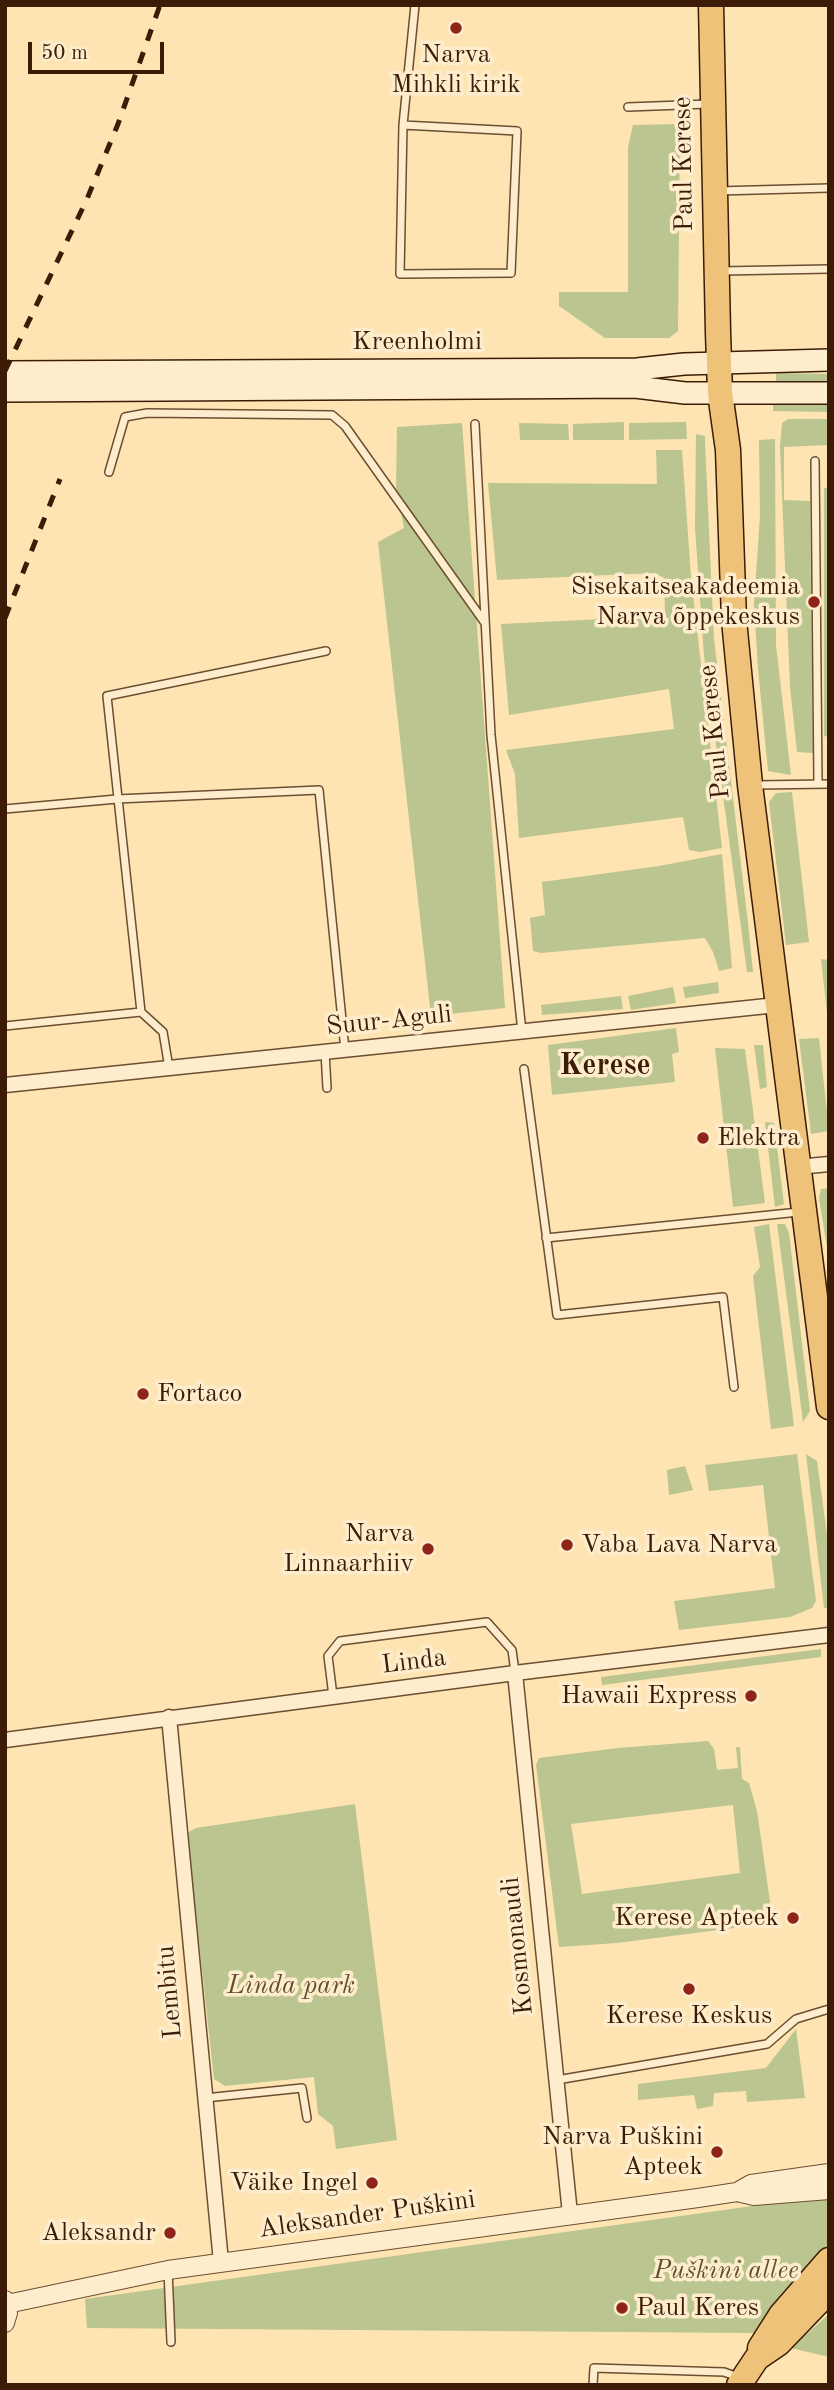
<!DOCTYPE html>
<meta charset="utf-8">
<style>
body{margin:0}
#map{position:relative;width:834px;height:2390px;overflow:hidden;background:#fde4b2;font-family:"Old Standard TT",serif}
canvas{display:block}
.frame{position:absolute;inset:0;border:7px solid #3c1c06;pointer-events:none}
.scale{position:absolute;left:28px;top:42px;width:136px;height:32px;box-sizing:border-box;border:4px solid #3c1c06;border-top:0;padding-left:9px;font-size:21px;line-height:24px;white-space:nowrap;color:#3c1c06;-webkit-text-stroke:5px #feedcd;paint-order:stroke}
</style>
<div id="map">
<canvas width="834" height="2390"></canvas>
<div class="frame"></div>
<div class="scale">50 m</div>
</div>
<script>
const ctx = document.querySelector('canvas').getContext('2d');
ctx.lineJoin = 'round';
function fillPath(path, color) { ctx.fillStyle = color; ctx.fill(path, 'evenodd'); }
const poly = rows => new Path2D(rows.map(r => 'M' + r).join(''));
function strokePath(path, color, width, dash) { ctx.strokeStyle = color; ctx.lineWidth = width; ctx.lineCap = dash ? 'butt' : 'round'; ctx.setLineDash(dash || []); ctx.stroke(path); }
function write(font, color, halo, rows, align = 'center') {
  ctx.font = font + ' "Old Standard TT",serif'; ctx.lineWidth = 7; ctx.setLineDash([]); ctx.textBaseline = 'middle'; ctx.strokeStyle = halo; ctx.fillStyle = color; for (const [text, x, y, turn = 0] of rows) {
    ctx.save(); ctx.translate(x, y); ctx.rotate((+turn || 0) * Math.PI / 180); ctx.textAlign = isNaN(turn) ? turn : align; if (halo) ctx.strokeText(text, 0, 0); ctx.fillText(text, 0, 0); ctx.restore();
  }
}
fillPath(poly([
 [680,124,678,331,669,338,605,338,559,306,559,292,628,292,628,147,633,125],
 [776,373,829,374,829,383,776,383],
 [773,405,829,405,829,412,773,411],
 [788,419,829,419,829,445,784,447,784,500,810,501,813,753,797,752,790,687,780,447,782,423],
 [624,422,624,440,573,440,573,424],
 [686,422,687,439,629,440,629,423],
 [462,423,505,1008,431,1016,378,542,404,528,396,488,397,427],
 [519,423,568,424,569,440,520,440],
 [696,434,705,436,705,442,714,639,748,923,753,972,747,972,704,656,695,528],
 [775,439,776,645,791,775,768,771,758,669,754,604,760,515,759,440],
 [656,450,682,450,691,577,722,848,700,852,689,850,683,817,519,838,515,774,506,750,674,729,669,689,509,715,501,624,665,616,664,578,655,573,497,580,488,483,657,484],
 [824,488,829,488,829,737,824,736],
 [792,792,809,942,786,945,769,802,776,793],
 [722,854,732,968,719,971,713,952,705,938,541,953,533,951,530,918,545,915,542,882,659,866],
 [821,959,829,960,829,1022,828,1022],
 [718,982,719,993,685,998,683,987],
 [673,987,676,1003,631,1010,628,996],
 [621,996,623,1009,542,1015,541,1005],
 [676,1028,679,1052,672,1054,675,1082,552,1095,548,1045],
 [819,1038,829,1131,811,1134,799,1039],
 [754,1045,763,1045,767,1087,760,1089],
 [715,1048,745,1049,765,1203,733,1207],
 [765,1122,774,1123,784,1204,775,1207],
 [829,1188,829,1260,819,1198,821,1189],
 [769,1224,794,1426,771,1429,753,1276,760,1267,754,1227],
 [777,1224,785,1224,789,1233,810,1411,803,1422],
 [797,1454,816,1601,812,1608,790,1617,679,1630,674,1601,775,1588,763,1485,709,1491,705,1465],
 [806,1454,817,1461,829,1549,829,1608,824,1608],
 [685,1466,693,1490,669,1495,667,1470],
 [821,1649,821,1657,602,1685,601,1677],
 [708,1741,714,1749,717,1770,738,1768,736,1747,740,1747,742,1779,749,1783,757,1811,773,1923,617,1943,559,1947,536,1765,539,1758,618,1748],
 [733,1805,740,1873,582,1894,571,1824],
 [355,1804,397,2140,336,2149,333,2126,318,2114,314,2077,225,2086,214,2079,187,1833,196,1828],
 [796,2029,805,2098,747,2102,746,2091,714,2093,713,2106,697,2109,694,2095,638,2100,638,2084,766,2068],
 [824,2196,829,2197,829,2248,755,2333,87,2328,85,2299],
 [829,2314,829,2357,791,2348,819,2323]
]), '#bbc58f');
const service = poly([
 [628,107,708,104],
 [403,125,517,131,511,273,400,274,403,125,415,5],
 [718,191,829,188],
 [721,271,829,269],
 [475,424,491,735,522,1032],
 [815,461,818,784],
 [109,472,125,417,147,413,332,415,345,426,485,623],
 [756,785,829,784],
 [5,809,117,799,319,790,345,1050],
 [5,1026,141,1012],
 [325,1052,327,1088],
 [169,1068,163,1032,141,1012,107,696,326,651],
 [524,1069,557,1315,723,1297,734,1387],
 [546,1238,799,1212],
 [333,1696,328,1656,340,1641,487,1622,512,1650,515,1672],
 [557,2080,767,2044,796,2019,829,2009],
 [205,2098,302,2088,307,2118],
 [168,2270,171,2342],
 [593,2385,594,2368,724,2372,738,2377]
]);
const minor = poly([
 [5,1085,777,1005],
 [798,1167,829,1164],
 [515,1673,570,2214],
 [169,1717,221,2262],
 [5,1740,515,1673,829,1635]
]);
const tertiary = poly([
 [737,2192,754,2196,829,2190],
 [5,2300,8,2313,5,2323],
 [7,2304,168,2270,698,2198,737,2192,751,2184,829,2173]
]);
const secondary = poly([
 [5,372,637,369,684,364,829,360],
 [5,391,635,387,685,393,829,393]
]);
const trunk = poly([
 [711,5,718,332,720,393,728,450,734,620,750,785,829,1407],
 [760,2348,781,2315,829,2260],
 [739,2385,757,2358,779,2343,829,2291]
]);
strokePath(service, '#6c4e31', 10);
strokePath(minor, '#6c4e31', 17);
strokePath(tertiary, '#6c4e31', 20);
strokePath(secondary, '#3c1c06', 24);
strokePath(trunk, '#3c1c06', 27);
strokePath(service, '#feedcd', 7);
strokePath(minor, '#feedcd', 14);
strokePath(tertiary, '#feedcd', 18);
strokePath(secondary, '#feedcd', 21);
strokePath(trunk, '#eec279', 24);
strokePath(poly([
 [5,371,87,199,118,124,160,5],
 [5,618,60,479]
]), '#3c1c06', 5, [12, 12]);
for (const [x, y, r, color] of [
 [456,28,7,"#8f2418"],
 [814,602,7,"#8f2418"],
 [703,1138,7,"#8f2418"],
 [143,1394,7,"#8f2418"],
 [567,1545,7,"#8f2418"],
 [428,1549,7,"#8f2418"],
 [751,1696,7,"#8f2418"],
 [793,1918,7,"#8f2418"],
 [689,1989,7,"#8f2418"],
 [717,2152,7,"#8f2418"],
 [372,2183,7,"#8f2418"],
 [170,2233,7,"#8f2418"],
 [622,2308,7,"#8f2418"]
]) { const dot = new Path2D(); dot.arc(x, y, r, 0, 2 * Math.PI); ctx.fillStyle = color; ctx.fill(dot); strokePath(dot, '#feedcd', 2.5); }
write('26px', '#3c1c06', '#feedcd', [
 ["Narva",456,55,"center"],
 ["Mihkli kirik",456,85,"center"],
 ["Sisekaitseakadeemia",800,587],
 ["Narva õppekeskus",800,617],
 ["Elektra",717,1138,"left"],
 ["Fortaco",157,1394,"left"],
 ["Narva",414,1534],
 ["Linnaarhiiv",414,1564],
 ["Vaba Lava Narva",581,1545,"left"],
 ["Hawaii Express",737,1696],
 ["Kerese Apteek",779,1918],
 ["Kerese Keskus",689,2016,"center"],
 ["Narva Puškini",703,2137],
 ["Apteek",703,2167],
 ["Väike Ingel",358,2183],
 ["Aleksandr",156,2233],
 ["Paul Keres",636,2308,"left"]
], 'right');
write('26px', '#3c1c06', '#feedcd', [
 ["Paul Kerese",684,164,-91],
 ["Kreenholmi",417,342],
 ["Paul Kerese",715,732,-96],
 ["Suur-Aguli",389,1021,-6],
 ["Linda",414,1662,-7],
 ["Kosmonaudi",518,1946,-96],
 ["Lembitu",170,1992,-95],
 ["Aleksander Puškini",367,2215,-8]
]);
write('italic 26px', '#624f2f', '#feedcd', [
 ["Linda park",291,1986],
 ["Puškini allee",726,2271]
]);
write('bold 30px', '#3c1c06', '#feedcd', [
 ["Kerese",605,1066]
]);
</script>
